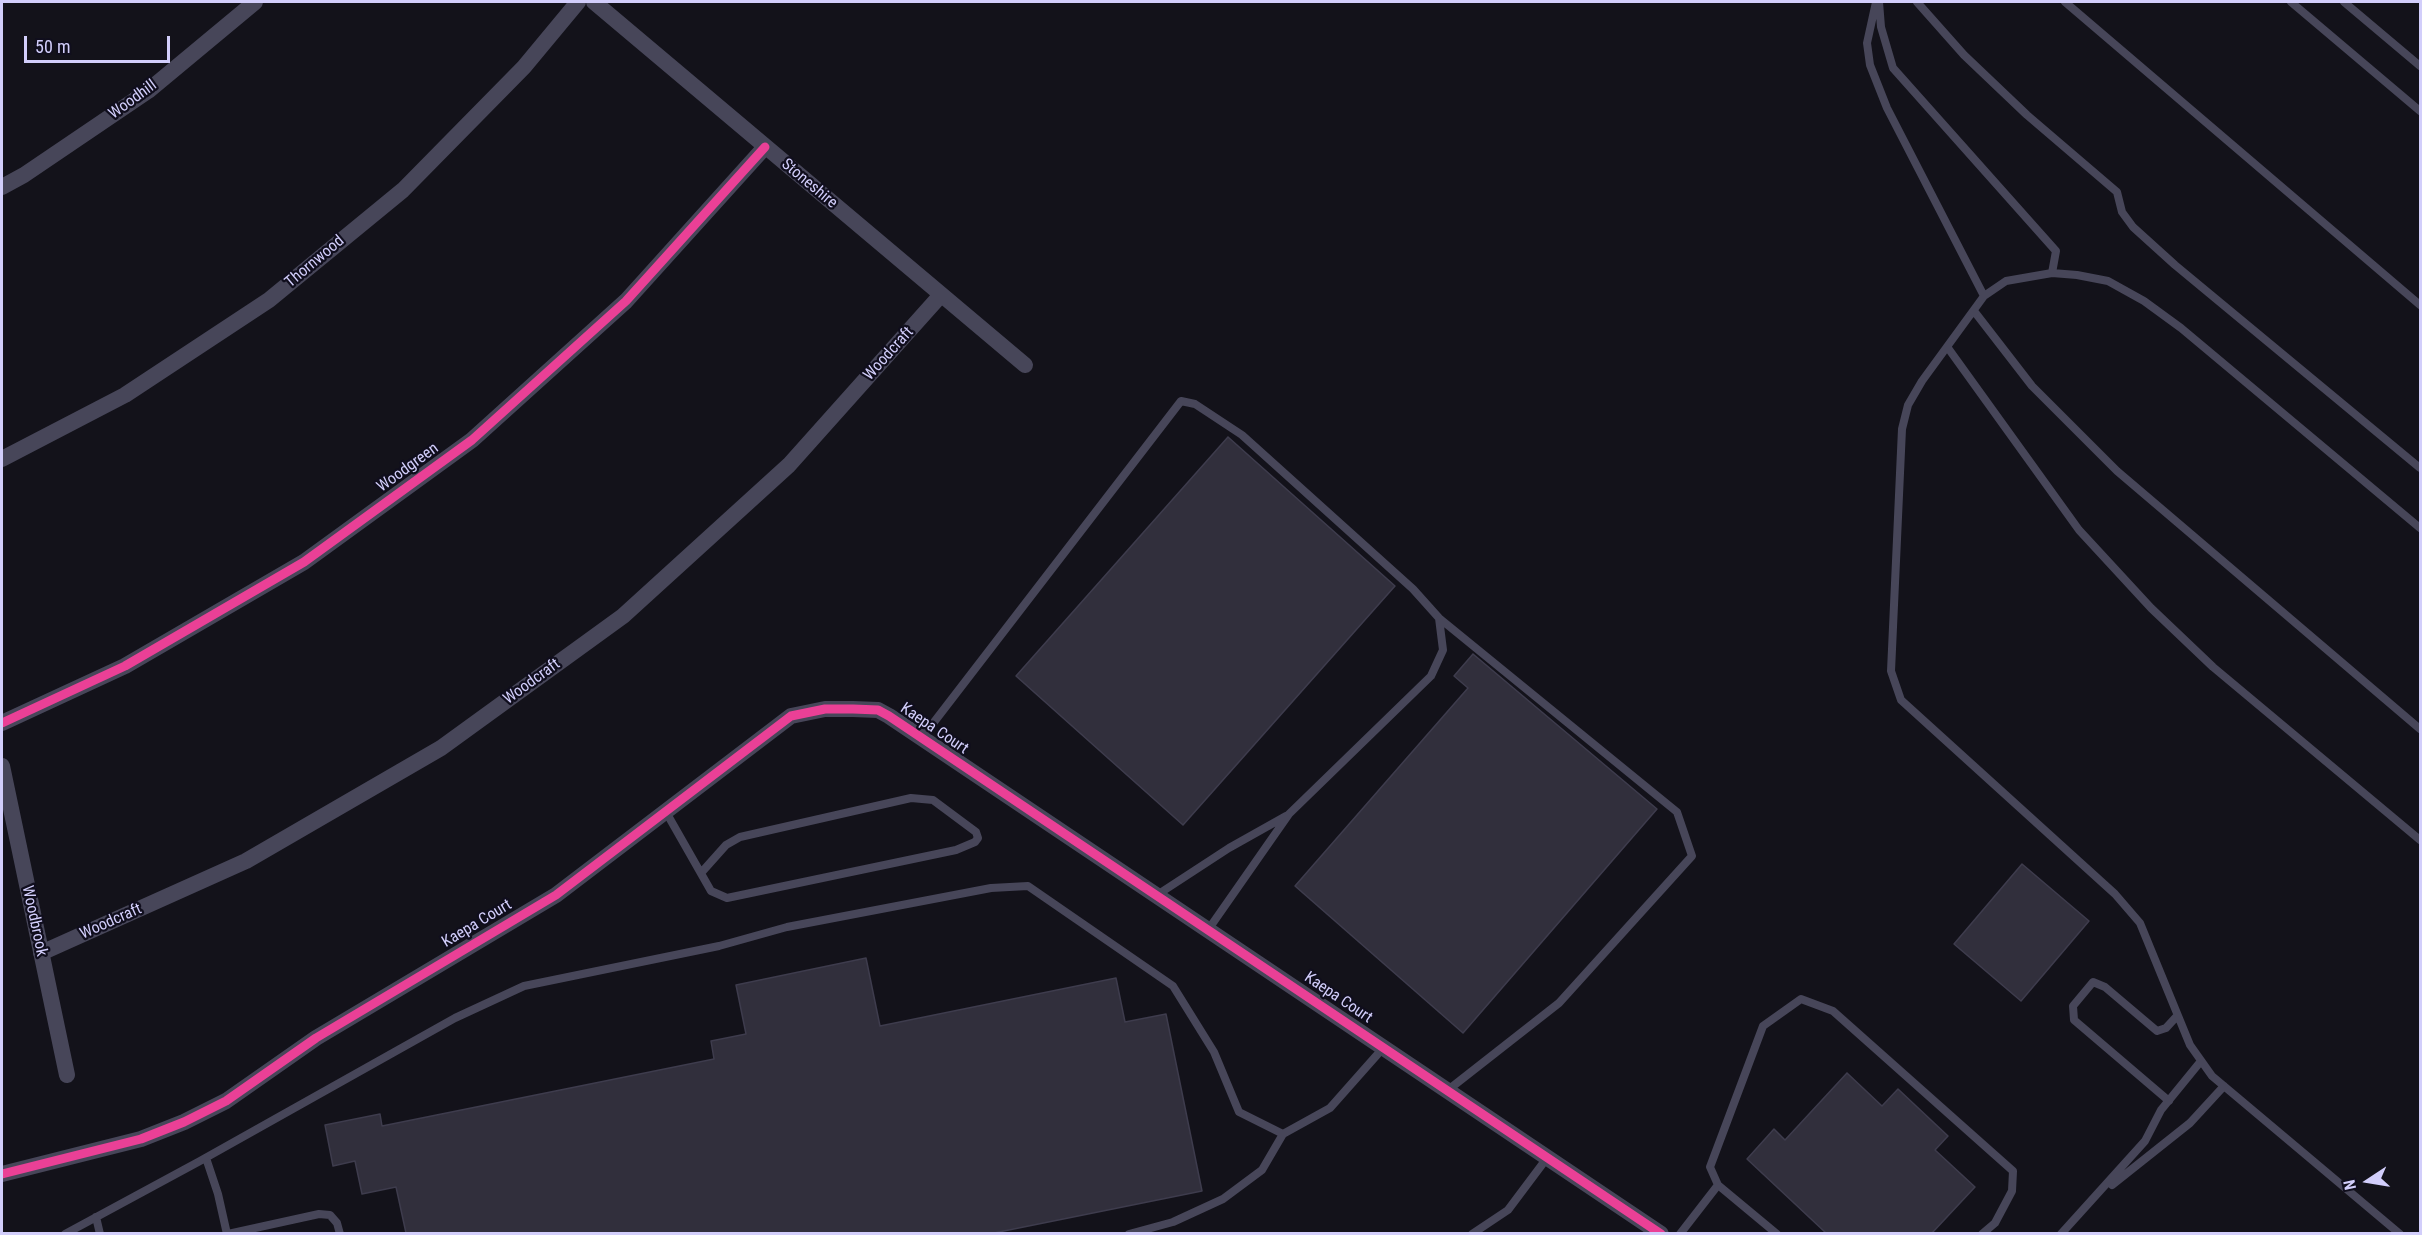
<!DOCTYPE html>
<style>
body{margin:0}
#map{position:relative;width:2422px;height:1235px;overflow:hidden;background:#13121a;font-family:"Roboto Condensed",sans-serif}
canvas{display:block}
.frame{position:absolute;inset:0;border:3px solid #d2cefb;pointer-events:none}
.north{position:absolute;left:2338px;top:1151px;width:60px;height:60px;-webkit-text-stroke:4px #100e1d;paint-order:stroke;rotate:258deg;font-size:16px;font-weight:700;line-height:24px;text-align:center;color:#d2cefb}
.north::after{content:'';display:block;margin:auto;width:21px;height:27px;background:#d2cefb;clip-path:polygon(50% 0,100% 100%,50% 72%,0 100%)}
.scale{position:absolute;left:24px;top:36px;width:146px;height:27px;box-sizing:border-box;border:3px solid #d2cefb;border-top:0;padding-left:8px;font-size:18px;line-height:21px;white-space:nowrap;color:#d2cefb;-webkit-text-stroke:4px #100e1d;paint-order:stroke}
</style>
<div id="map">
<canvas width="2422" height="1235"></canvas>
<div class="frame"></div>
<div class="north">N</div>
<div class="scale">50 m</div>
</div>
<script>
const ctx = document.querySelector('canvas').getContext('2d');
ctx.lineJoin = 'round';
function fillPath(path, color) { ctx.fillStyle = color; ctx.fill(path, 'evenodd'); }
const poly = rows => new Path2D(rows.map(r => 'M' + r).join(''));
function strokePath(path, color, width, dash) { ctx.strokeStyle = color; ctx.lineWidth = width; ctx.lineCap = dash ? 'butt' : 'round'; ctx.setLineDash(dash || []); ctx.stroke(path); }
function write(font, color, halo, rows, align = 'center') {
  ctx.font = font + ' "Roboto Condensed",sans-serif'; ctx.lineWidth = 4.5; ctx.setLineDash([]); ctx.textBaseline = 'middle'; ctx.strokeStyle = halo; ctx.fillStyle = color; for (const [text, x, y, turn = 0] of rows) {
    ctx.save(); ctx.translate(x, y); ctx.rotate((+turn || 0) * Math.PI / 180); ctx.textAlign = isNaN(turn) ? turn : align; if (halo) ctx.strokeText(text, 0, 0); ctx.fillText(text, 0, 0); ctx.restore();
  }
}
const building = poly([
 [1228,437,1395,586,1183,825,1016,676,1228,437],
 [1473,654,1657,809,1463,1033,1295,886,1468,688,1454,676,1473,654],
 [2022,864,2089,921,2021,1001,1954,944,2022,864],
 [866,958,880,1026,1116,978,1125,1022,1166,1014,1202,1191,994,1233,406,1233,396,1187,362,1194,355,1161,333,1166,325,1125,380,1114,382,1126,714,1059,711,1041,746,1034,736,985,866,958],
 [1847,1073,1882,1106,1898,1089,1948,1136,1935,1150,1975,1187,1932,1233,1826,1233,1747,1159,1774,1129,1785,1140,1847,1073]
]);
fillPath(building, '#312f3c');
strokePath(building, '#3e3c4d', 1.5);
strokePath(poly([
 [1876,2,1867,43,1870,65,1887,108,1984,296],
 [1879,2,1881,27,1893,68,2056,251,2052,273],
 [1917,2,1964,55,2027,115,2117,192,2122,212,2133,227,2175,265,2420,468],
 [2065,2,2420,305],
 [2291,2,2420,111],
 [2344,2,2420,66],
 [1974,311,2032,386,2117,471,2420,729],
 [1948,348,2079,530,2151,608,2213,667,2420,840],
 [1439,618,1677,812,1692,856,1559,1003,1448,1090],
 [921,739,1181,401,1195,404,1242,435,1413,589,1439,618,1443,650,1431,676,1289,814,1208,930],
 [666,812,711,891,727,898,956,850,975,842,978,838,976,832,933,800,911,798,740,837,726,845,701,873],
 [1157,895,1229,848,1286,816],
 [2169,1101,2074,1020,2073,1006,2093,982,2105,987,2157,1031,2166,1028,2177,1016],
 [206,1158,218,1194,227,1234],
 [2112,1185,2190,1123,2224,1086],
 [96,1217,100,1234],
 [65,1234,200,1161,455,1018,524,986,719,946,787,927,991,888,1028,886,1173,986,1214,1052,1239,1112,1283,1134,1330,1108,1384,1047],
 [228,1234,319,1214,330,1215,337,1223,340,1234],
 [1129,1234,1173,1222,1223,1199,1262,1170,1283,1134],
 [1472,1234,1508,1210,1547,1158],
 [1680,1234,1718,1185],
 [1777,1234,1718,1185,1710,1167,1763,1026,1801,999,1833,1011,2013,1171,2012,1191,1995,1223,1982,1234],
 [2061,1234,2145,1141,2161,1110,2201,1061],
 [2400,1234,2212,1076,2190,1045,2140,923,2115,894,1901,700,1891,671,1902,429,1908,405,1922,381,1984,296,2006,281,2052,273,2077,275,2108,281,2144,301,2181,328,2420,528]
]), '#474659', 8);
strokePath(poly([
 [594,2,1025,365],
 [2,187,24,175,148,91,255,2],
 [2,459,125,395,269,300,403,190,524,67,578,2],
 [2,723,125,666,304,562,472,440,626,301,765,147],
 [2,766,67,1075],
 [41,953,246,861,441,748,623,616,789,465,940,296],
 [2,1174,141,1139,184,1122,226,1101,316,1038,556,895,791,716,825,709,853,709,878,710,889,716,1661,1234]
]), '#474659', 16);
strokePath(poly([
 [2,723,125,666,304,562,472,440,626,301,765,147],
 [2,1174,141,1139,184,1122,226,1101,316,1038,556,895,791,716,825,709,853,709,878,710,889,716,1661,1234]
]), '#ea4096', 9);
write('16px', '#d2cefb', '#100e1d', [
 ["Woodhill",133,100,-36],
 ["Stoneshire",809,184,40],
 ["Thornwood",315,262,-40],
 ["Woodcraft",889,354,-48],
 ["Woodgreen",408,468,-36],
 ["Woodcraft",532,682,-36],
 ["Kaepa Court",934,729,34],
 ["Woodbrook",34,921,78],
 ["Woodcraft",111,922,-24],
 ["Kaepa Court",477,924,-31],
 ["Kaepa Court",1338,998,34]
]);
</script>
